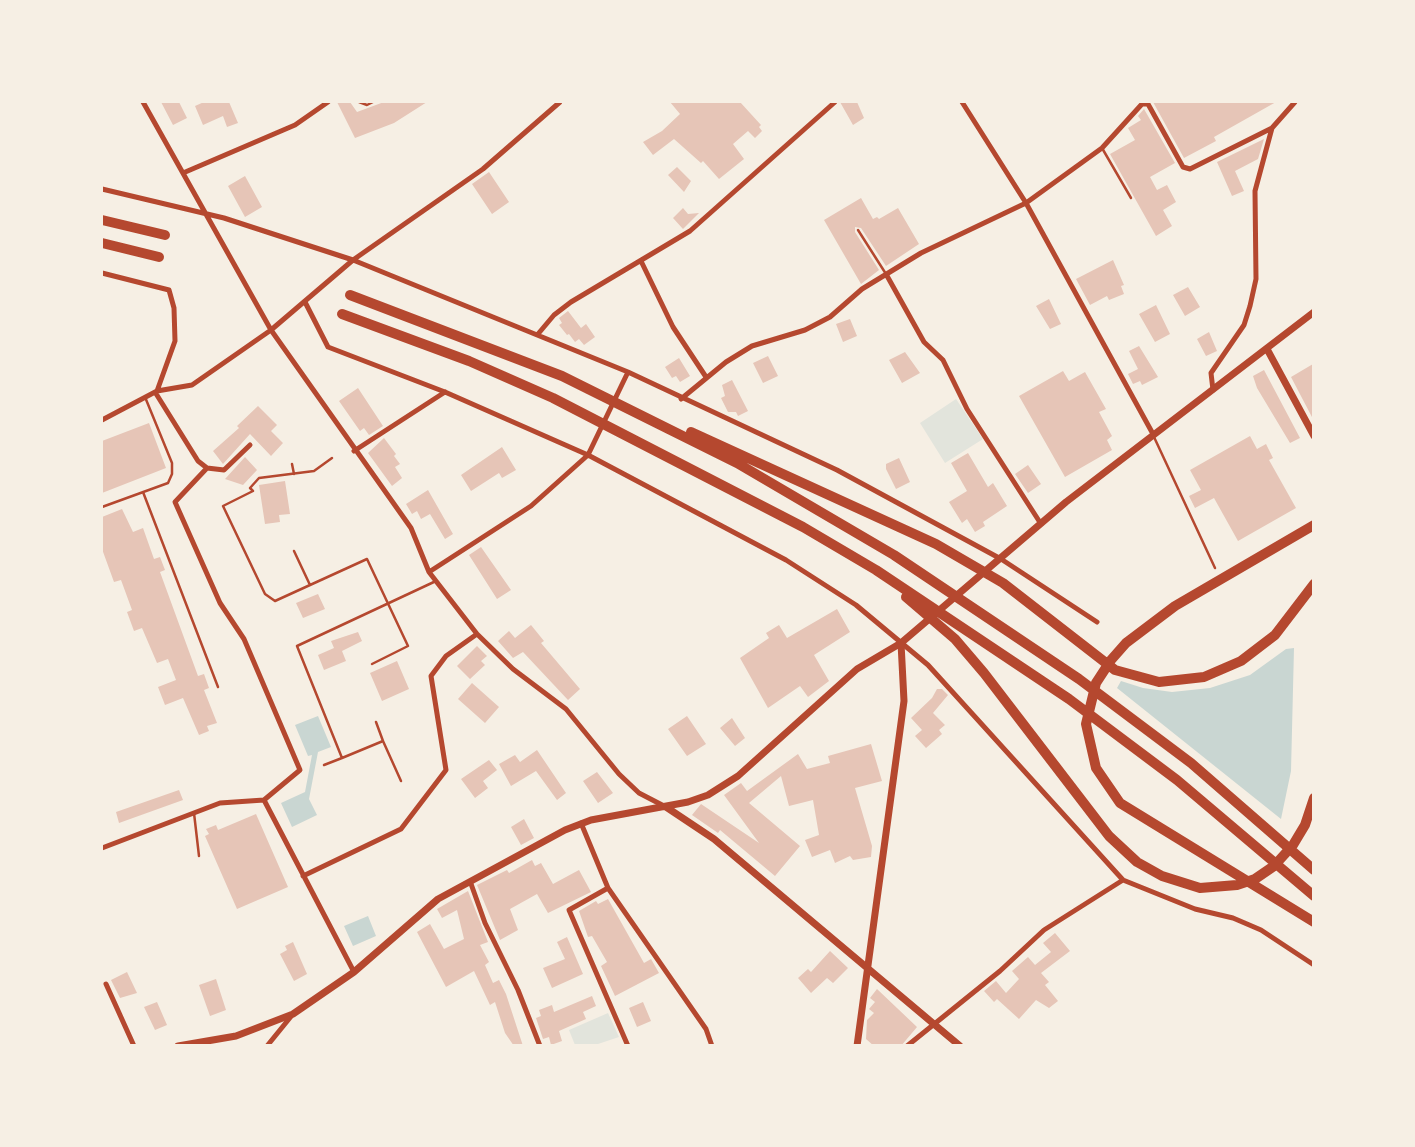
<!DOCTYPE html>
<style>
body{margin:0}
#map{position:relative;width:1415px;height:1147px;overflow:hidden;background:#f6efe4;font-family:Poppins,sans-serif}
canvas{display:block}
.frame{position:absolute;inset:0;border:103px solid #f6efe4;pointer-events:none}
</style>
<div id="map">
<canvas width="1415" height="1147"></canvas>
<div class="frame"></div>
</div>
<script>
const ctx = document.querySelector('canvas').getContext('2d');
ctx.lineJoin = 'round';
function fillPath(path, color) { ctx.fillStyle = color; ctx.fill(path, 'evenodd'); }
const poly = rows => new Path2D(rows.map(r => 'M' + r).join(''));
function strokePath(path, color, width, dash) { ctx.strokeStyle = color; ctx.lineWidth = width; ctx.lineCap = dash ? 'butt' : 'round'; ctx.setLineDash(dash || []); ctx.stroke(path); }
fillPath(poly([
 [956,399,983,439,945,463,920,423],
 [608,1013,619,1037,595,1045,575,1045,569,1030]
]), '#e2e4dc');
fillPath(poly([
 [1294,648,1291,771,1281,819,1117,688,1121,681,1143,688,1172,692,1210,688,1250,675,1286,649],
 [318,716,331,747,318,752,309,799,317,815,292,827,281,803,305,792,312,755,308,756,295,725],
 [368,916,376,936,353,946,344,926]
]), '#c9d6d2');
fillPath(poly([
 [161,102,179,102,187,118,173,125],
 [204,102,229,102,238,123,227,127,223,116,203,125,195,106],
 [337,102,350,102,357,112,384,102,427,102,394,123,355,138],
 [670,102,740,102,761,125,759,127,762,131,755,138,748,131,733,144,744,159,719,179,703,161,701,163,674,139,653,155,643,142,662,131,680,114],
 [840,102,857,102,864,118,853,125],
 [1153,102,1276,102,1214,137,1216,141,1184,158],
 [1144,109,1175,163,1150,177,1157,190,1167,185,1176,202,1163,210,1172,226,1156,236,1110,154,1135,140,1128,128,1141,120,1138,116],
 [1264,139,1258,159,1235,171,1244,191,1232,196,1217,162],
 [677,167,691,181,684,192,668,175],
 [489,172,509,202,492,214,472,184],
 [245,176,262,207,245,217,228,186],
 [861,198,873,219,877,217,879,219,898,208,919,244,886,266,861,228,855,227,855,232,879,270,861,284,824,220],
 [683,208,688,214,699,213,683,229,673,218],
 [1113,260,1124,285,1121,286,1124,294,1109,300,1107,296,1090,305,1076,279],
 [1188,287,1200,307,1185,316,1173,295],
 [1049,299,1061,324,1050,329,1036,306],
 [1156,305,1170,334,1155,342,1139,314],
 [568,311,581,328,586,324,595,337,584,345,579,339,575,342,569,334,567,335,559,325,562,323,559,318],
 [850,319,857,336,843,342,836,324],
 [1209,332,1217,351,1206,356,1197,339],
 [1139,346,1158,377,1142,385,1140,381,1133,384,1128,374,1138,369,1129,351],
 [905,352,920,373,902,383,889,360],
 [768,356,778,376,763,383,753,363],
 [679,358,690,376,680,382,676,376,672,378,665,367],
 [1313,364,1313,419,1291,377],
 [1264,370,1300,438,1290,443,1257,388,1253,376],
 [1063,371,1069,381,1085,372,1106,409,1099,412,1112,436,1107,440,1112,450,1065,477,1019,396],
 [732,380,748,411,738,416,736,412,728,412,721,398,725,396,722,385],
 [358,388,383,426,369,435,364,428,360,431,339,401],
 [258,406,277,425,271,431,283,443,271,456,250,434,223,464,213,451,239,428,237,426],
 [149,423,166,468,102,493,102,441],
 [1250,436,1257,449,1266,444,1273,458,1269,460,1296,508,1238,541,1214,498,1195,508,1189,496,1201,490,1190,470],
 [384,438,396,454,394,456,400,464,395,467,402,478,392,486,368,453],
 [502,447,516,470,502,478,499,473,471,491,461,475],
 [968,453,988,487,993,483,1007,506,983,522,985,526,975,532,967,519,962,523,949,502,967,491,951,463],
 [245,457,257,470,243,485,225,479],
 [899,458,910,482,896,489,886,469,886,464],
 [1028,465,1041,484,1028,493,1015,474],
 [285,481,290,514,279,515,280,522,265,524,259,485],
 [428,490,453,534,445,539,430,514,421,519,417,511,412,514,406,504],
 [122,509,133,532,143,528,154,559,160,557,165,570,160,572,198,676,204,674,209,688,204,690,217,723,207,726,209,731,199,735,183,698,165,705,158,687,176,680,168,659,157,663,142,628,134,631,127,612,132,610,121,580,114,582,102,549,102,517],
 [481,547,511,590,497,599,469,555],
 [318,594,325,609,303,618,296,603],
 [837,609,850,632,814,655,829,681,808,697,800,686,768,708,740,658,769,638,766,633,779,625,787,638],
 [531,625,544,641,541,643,580,689,568,700,523,652,513,658,498,641,509,631,515,638],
 [358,632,362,641,342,651,346,661,324,670,318,655,334,648,331,641],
 [477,646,487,656,481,661,485,665,470,679,457,666],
 [397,661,409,689,382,701,370,673],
 [472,683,499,707,485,723,458,699],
 [937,689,942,689,948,695,933,713,945,725,939,730,942,734,926,748,915,736,922,730,911,718,932,698],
 [687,716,706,744,687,756,668,729],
 [732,718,745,738,735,746,720,728],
 [871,744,882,781,855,788,872,846,871,857,853,860,850,856,835,863,830,850,812,857,805,840,819,835,813,800,789,806,781,776,749,803,800,846,775,876,720,830,718,833,692,815,701,804,759,843,724,795,741,783,747,791,798,754,807,769,830,763,828,756],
 [537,750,566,793,557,800,536,771,511,786,499,764,515,755,520,762],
 [489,760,497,770,483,781,488,788,475,798,461,779],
 [597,772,613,793,598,803,583,781],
 [179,790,183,800,119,823,116,812],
 [256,814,288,887,237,909,205,836,209,834,206,829,216,825,218,830],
 [524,819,534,838,521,845,511,827],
 [532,860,535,866,541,863,553,884,579,870,591,892,548,913,537,894,510,909,518,930,500,940,477,885,507,870,509,873],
 [468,891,488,942,480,945,489,962,485,965,493,983,499,980,506,994,523,1046,514,1046,505,1033,495,1002,490,1005,474,971,446,987,417,932,430,924,444,949,464,939,457,910,442,918,437,909],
 [608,899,644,963,651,959,659,973,615,996,601,966,607,962,592,936,588,937,579,911,596,901,598,904],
 [1055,933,1070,951,1041,973,1049,982,1045,985,1058,1001,1049,1008,1036,1000,1019,1019,997,999,994,1002,984,991,996,981,1006,993,1019,979,1012,971,1028,957,1035,965,1051,952,1043,943],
 [567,937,583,974,552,988,543,968,565,959,557,942],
 [293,942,307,974,294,981,280,954,287,950,285,946],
 [830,951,848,968,833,983,827,978,811,993,798,978,808,969,811,972],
 [127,972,137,993,120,998,111,980],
 [216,979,226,1010,210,1016,199,985],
 [877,989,917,1027,901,1046,874,1046,866,1039,867,1020,874,1013,869,1009,875,1002,870,998],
 [592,996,596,1006,583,1012,586,1019,559,1031,562,1041,551,1045,549,1037,543,1039,536,1018,541,1016,539,1010,552,1005,554,1012],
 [157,1002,167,1025,155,1030,144,1007],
 [643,1002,651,1021,637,1027,629,1008]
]), '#e6c5b7');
strokePath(poly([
 [359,102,367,105,373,102],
 [1102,148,1131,198],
 [858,230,886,274],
 [1154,437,1215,568],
 [332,458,314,471,259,478,250,488,253,491,223,506,265,594,275,601,367,559,408,646,372,664],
 [292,464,294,474],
 [143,492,218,687],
 [102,507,168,483,172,474,172,463,145,397],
 [294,551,310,585],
 [376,722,383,741,342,758,297,646,436,581],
 [383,741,401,781],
 [324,765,342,758],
 [194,813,199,856]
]), '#b5482f', 2.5);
strokePath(poly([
 [143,102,271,330,411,528,429,572,477,634,513,669,566,709,619,774,639,793,666,807],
 [962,102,1026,203,1153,434],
 [183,173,295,125,328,102],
 [102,189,224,218,353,260,628,372,837,470,1001,559,1097,622],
 [641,261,673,327,706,377],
 [102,273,169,290,174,308,175,341,157,391],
 [886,274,924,342,943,360,967,409,1041,524],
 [305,302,328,347,445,392,588,455,786,560,856,605,928,665,1123,880,1195,909,1233,918,1261,930,1314,965],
 [538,334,554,315,571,302,690,231,835,102],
 [1213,390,1211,373,1244,325,1250,306,1256,279,1255,191,1272,128],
 [155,392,198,461,207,468,175,502,220,603,244,639,300,770,264,800],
 [681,399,726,362,752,346,805,330,830,317,862,289,921,253,1026,203,1102,148,1142,104,1148,104,1183,167,1190,169,1272,128,1295,102],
 [102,420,157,391,192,385,271,330,353,260,483,169,560,102],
 [354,451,445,392],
 [207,468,224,470,250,445],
 [429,572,531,506,588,455,628,372],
 [581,823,608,888,569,910,628,1046],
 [102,848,220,803,264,800,354,972],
 [303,876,401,829,446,770,431,676,446,656,477,634],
 [470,881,485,923,518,990,540,1046],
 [608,888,706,1029,712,1046],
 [106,984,134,1046],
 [267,1046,293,1014],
 [907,1046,1000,971,1044,930,1123,880]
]), '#b5482f', 5);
strokePath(poly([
 [1267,349,1314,436],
 [666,807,714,839,960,1046],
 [178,1046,236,1036,293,1014,354,972,438,899,565,830,591,820,688,802,708,795,738,776,857,669,901,643,1066,502,1314,312],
 [857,1046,904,701,901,643]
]), '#b5482f', 7);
strokePath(poly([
 [102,220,165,235],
 [102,243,159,257],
 [350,295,562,376,737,463,894,555,1079,679,1191,763,1314,870],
 [342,314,469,361,553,398,803,527,876,570,1069,699,1177,780,1314,896],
 [691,432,936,544,1003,583,1115,670,1159,682,1204,677,1241,661,1275,635,1314,584],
 [1314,525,1175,606,1126,643,1111,660,1096,683,1086,724,1096,768,1120,803,1314,922],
 [906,597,955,639,984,673,1109,836,1137,862,1162,876,1200,888,1237,885,1255,879,1274,866,1293,845,1305,825,1314,798]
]), '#b5482f', 10);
</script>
